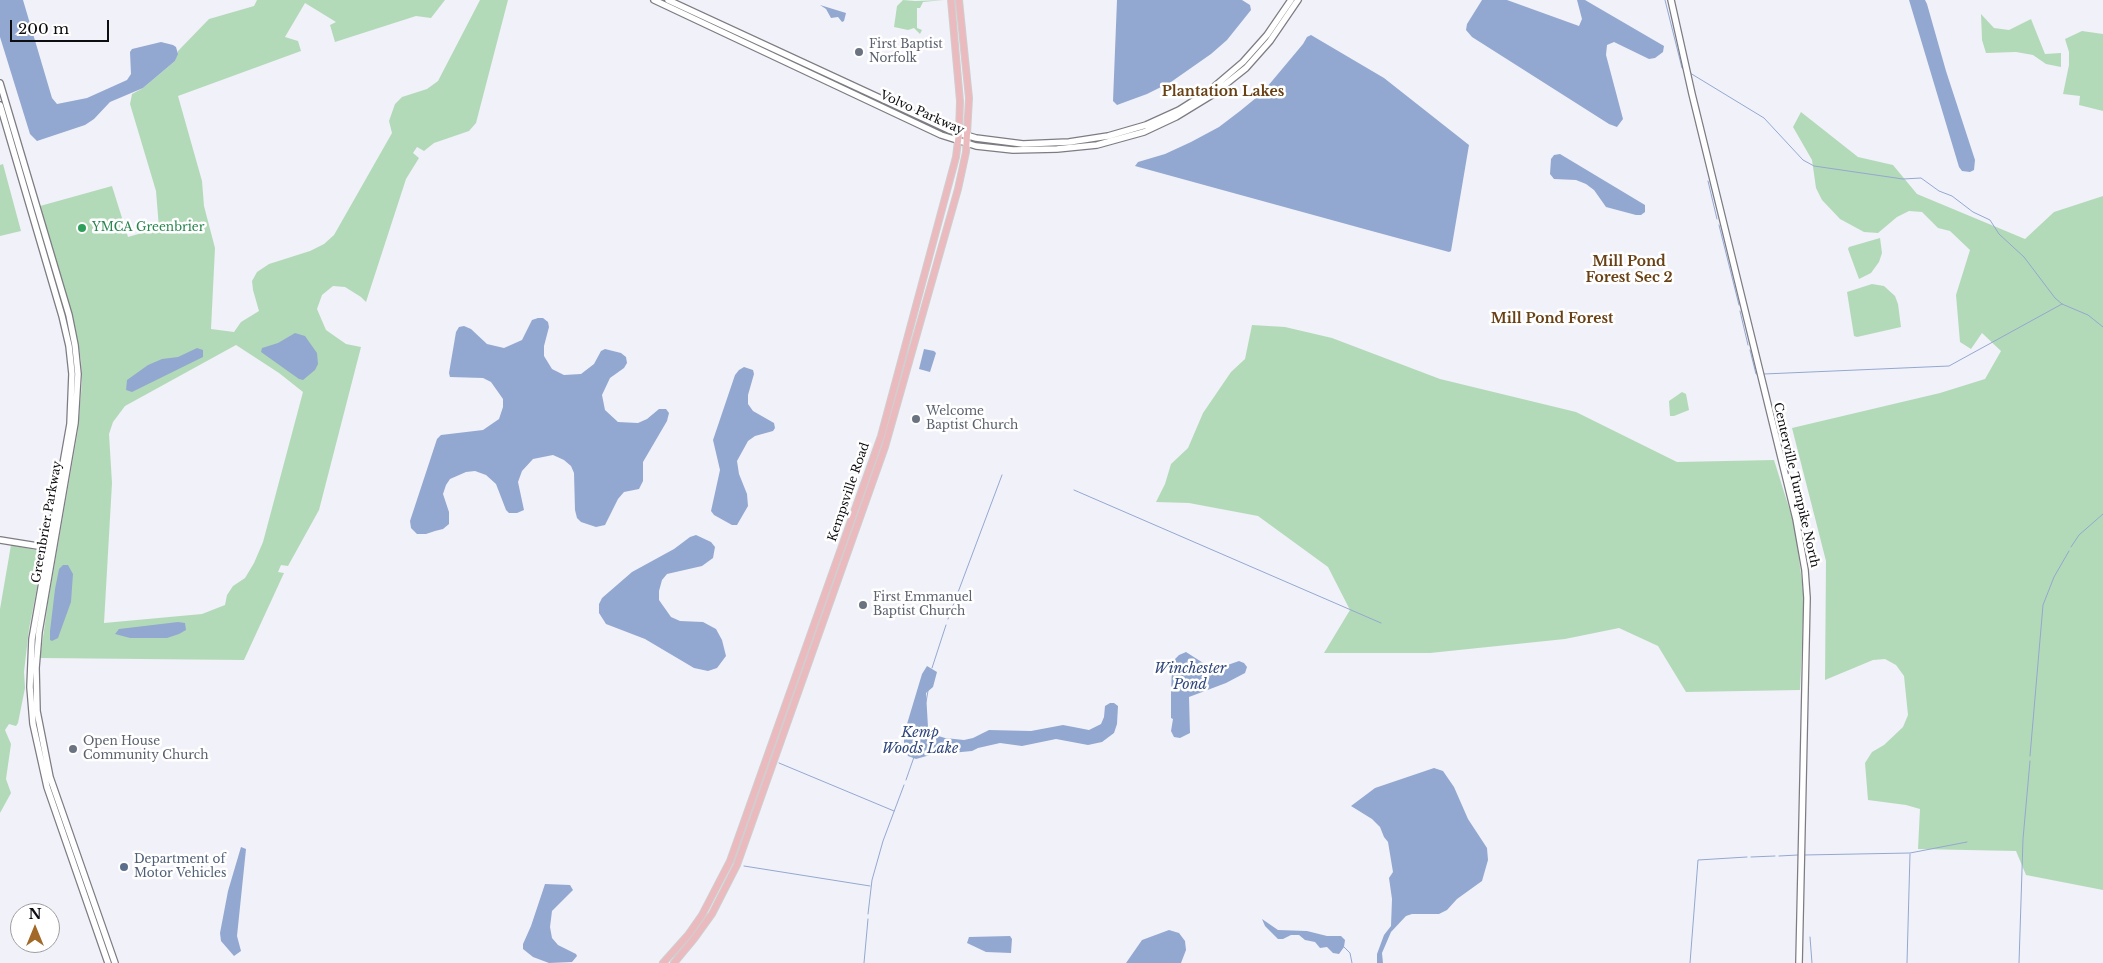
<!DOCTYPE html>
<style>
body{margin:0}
#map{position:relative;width:2103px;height:963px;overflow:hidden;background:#f1f1f9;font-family:"Libre Baskerville",serif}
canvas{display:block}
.north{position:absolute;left:10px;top:903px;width:50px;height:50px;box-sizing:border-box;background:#fff;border:1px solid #9f9e9f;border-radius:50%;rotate:0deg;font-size:14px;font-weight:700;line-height:20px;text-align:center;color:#0e0d10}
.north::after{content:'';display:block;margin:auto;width:18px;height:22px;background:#a36929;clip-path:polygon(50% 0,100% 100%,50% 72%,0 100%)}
.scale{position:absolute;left:10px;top:20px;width:99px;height:22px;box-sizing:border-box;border:2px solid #0e0d10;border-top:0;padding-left:6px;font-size:15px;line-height:18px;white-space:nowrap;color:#0e0d10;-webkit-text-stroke:4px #fff;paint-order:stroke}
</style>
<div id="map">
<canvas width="2103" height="963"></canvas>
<div class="north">N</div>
<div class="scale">200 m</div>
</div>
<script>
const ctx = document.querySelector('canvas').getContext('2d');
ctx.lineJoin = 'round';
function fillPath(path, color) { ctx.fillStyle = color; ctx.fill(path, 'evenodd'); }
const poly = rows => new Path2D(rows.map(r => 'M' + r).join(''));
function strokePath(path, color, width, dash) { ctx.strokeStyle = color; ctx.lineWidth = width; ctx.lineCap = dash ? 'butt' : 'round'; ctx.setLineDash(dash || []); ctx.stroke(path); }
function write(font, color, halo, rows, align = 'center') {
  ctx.font = font + ' "Libre Baskerville",serif'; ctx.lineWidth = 5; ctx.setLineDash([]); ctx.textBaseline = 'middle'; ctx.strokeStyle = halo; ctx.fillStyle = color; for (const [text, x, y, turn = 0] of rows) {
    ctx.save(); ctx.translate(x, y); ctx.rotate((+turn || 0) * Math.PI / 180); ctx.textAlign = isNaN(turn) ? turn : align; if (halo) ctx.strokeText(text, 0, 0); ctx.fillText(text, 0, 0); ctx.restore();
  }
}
fillPath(poly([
 [257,0,445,0,431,18,416,16,335,42,330,25,336,22,305,3,285,37,298,41,301,51,178,96,202,181,204,206,215,248,211,329,234,332,241,322,259,311,253,290,252,281,257,272,269,264,310,251,324,244,334,235,392,133,389,121,395,104,402,97,427,89,438,81,480,0,508,0,476,123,469,131,434,143,424,151,417,147,413,153,419,158,406,179,366,302,361,297,345,287,333,286,322,295,317,309,326,330,346,344,361,347,319,510,288,566,281,565,278,572,284,573,244,660,40,658,48,603,78,430,82,382,81,360,75,327,40,206,112,186,128,237,159,228,156,191,130,104,132,94,143,88,175,61,178,51,209,19,254,6],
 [236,345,279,373,303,392,263,542,254,563,245,578,233,586,227,595,225,605,202,614,104,623,112,483,109,434,113,422,125,406],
 [903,0,915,1,944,0,923,2,920,8,917,8,917,28,922,30,920,34,914,28,908,30,894,27,897,6],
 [1981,14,1994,28,2009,30,2031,19,2045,54,2061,53,2061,67,2046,64,2033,55,2016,52,1986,53,1982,40],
 [2082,31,2103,34,2103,111,2079,105,2080,96,2063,94,2069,65,2069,52,2065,39],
 [1801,112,1858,157,1893,165,1917,194,2025,239,2054,212,2103,196,2103,890,2026,875,2016,851,1918,849,1920,809,1906,805,1868,800,1865,763,1872,752,1884,745,1903,727,1908,715,1904,676,1896,665,1885,659,1873,660,1825,680,1826,561,1792,428,1940,393,1985,379,2001,351,1982,333,1971,349,1960,342,1956,295,1970,250,1950,231,1938,228,1922,212,1909,211,1897,217,1878,233,1864,232,1840,219,1822,200,1816,188,1812,160,1793,127],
 [3,164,21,231,0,236,0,165],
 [1880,238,1882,253,1879,262,1871,273,1859,279,1848,249,1849,247],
 [1872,284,1884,286,1895,296,1898,304,1901,327,1857,337,1854,336,1847,292],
 [1252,325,1285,327,1332,338,1440,379,1576,412,1677,462,1774,460,1795,527,1804,598,1800,690,1686,692,1658,646,1619,628,1565,639,1430,653,1324,653,1350,610,1328,567,1258,516,1189,503,1156,502,1165,484,1171,464,1188,448,1203,413,1231,372,1245,359],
 [1682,392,1686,394,1689,410,1674,416,1670,416,1669,401],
 [11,545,40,551,43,557,29,629,24,672,25,688,18,723,16,726,9,724,5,730,11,744,6,779,11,793,0,813,0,609]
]), '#b3dab8');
fillPath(poly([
 [0,0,23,0,52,98,57,104,87,98,127,80,131,74,130,52,132,49,161,42,173,45,176,47,178,54,175,61,143,88,110,102,94,119,85,125,37,141,30,134,0,37],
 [1117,0,1242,0,1250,5,1251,10,1227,40,1211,54,1171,82,1147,94,1117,105,1113,101],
 [1482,0,1507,0,1579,26,1582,19,1577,0,1585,0,1664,46,1663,52,1655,58,1649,59,1614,42,1607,45,1606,55,1623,119,1617,127,1609,124,1472,37,1466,30,1467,24],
 [1909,0,1925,0,1927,4,1946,71,1975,160,1974,170,1970,172,1962,171,1959,167],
 [820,5,846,13,844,21,842,22,838,17,831,18,826,9],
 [1311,35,1384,78,1469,145,1451,251,1449,252,1368,230,1135,166,1138,162,1165,154,1191,142,1219,127,1240,111,1262,93,1303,44,1307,37],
 [1560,154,1645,205,1645,212,1641,215,1636,215,1606,207,1594,190,1586,184,1576,180,1554,179,1550,174,1551,159,1554,155],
 [538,318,543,318,548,322,549,327,544,346,544,356,552,369,564,375,581,374,594,364,601,351,605,349,621,353,626,357,627,363,624,368,610,378,602,395,605,410,618,422,638,423,647,419,659,409,666,409,669,413,667,421,643,462,643,481,639,489,624,492,618,499,605,525,596,527,581,522,577,518,575,510,574,473,571,466,564,460,553,455,533,459,522,471,518,482,524,510,517,513,509,513,506,510,496,484,486,475,475,471,466,472,450,479,446,485,443,494,449,512,449,524,443,529,435,531,426,534,417,534,411,528,410,521,437,439,441,435,483,430,499,419,503,407,503,399,491,382,483,378,450,377,449,373,456,332,459,327,464,326,471,329,487,344,504,348,522,340,532,320],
 [295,333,305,336,317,353,318,364,315,370,303,380,299,379,261,352,262,348,278,343],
 [197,348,203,350,203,357,132,392,126,390,127,380,148,365,162,359,178,357],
 [924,349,934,351,936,353,930,372,919,369],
 [744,367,753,370,754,374,748,395,748,404,753,411,774,423,775,428,773,431,755,436,748,441,737,461,739,474,747,494,748,506,737,525,732,525,714,515,711,511,720,470,713,440,735,375,739,370],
 [696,535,711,542,715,547,713,558,702,566,667,574,662,580,659,591,659,600,671,617,680,621,703,622,716,629,722,640,726,656,717,668,708,671,694,668,645,639,606,624,599,613,599,604,602,598,632,572,674,549,690,537],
 [63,565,68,565,73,574,71,602,58,638,52,641,50,640,50,631,55,589,59,569],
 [178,622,185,623,186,630,179,634,167,638,130,638,115,634,119,629],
 [1186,652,1211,668,1222,667,1239,661,1244,663,1247,667,1245,673,1226,683,1189,697,1190,733,1180,738,1174,737,1171,731,1173,719,1171,718,1171,694,1172,667,1174,660,1179,655],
 [927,666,937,672,933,687,926,693,928,727,935,735,945,738,964,740,973,738,989,730,1031,731,1063,725,1089,730,1101,724,1104,717,1105,706,1110,703,1114,703,1118,706,1117,724,1114,733,1102,742,1088,745,1056,739,1022,746,1000,743,978,748,972,751,930,755,916,759,908,756,904,747,904,734,922,674],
 [1434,768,1443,771,1454,787,1468,819,1487,848,1488,860,1482,881,1457,899,1447,910,1439,914,1412,914,1406,916,1391,932,1382,953,1383,963,1377,963,1377,954,1384,935,1391,926,1392,899,1389,878,1393,872,1388,842,1384,837,1380,827,1372,819,1351,806,1375,788],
 [241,847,246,849,237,936,241,951,234,956,221,941,220,933,228,891],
 [545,884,570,885,573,890,552,911,550,927,552,938,558,945,576,954,577,956,572,962,549,963,533,957,523,949,523,944,531,926],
 [1262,919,1278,930,1307,931,1327,936,1341,936,1345,940,1344,947,1339,954,1333,953,1327,947,1320,948,1315,942,1305,940,1299,935,1291,935,1283,939,1278,939,1265,926],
 [1169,930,1179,933,1185,941,1186,950,1181,963,1126,963,1142,940],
 [1010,936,1012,939,1011,953,986,952,967,943,969,937]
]), '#93a8d0');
strokePath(poly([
 [1665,0,1682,68,1683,69],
 [1690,73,1764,118,1803,160,1814,166,1903,179,1921,178,1939,191,1952,196,1973,212,1990,220,1999,234,2024,257,2055,298,2062,304,2088,315,2103,327],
 [1708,181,1717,219],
 [1719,225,1739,305],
 [1740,311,1748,345],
 [1750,350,1756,374,1758,374],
 [1764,374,1949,366,2062,304],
 [1074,490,1381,623],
 [2071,547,2079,535,2103,514],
 [948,619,1002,475],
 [932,668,946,625],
 [926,702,928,691],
 [2030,756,2043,605,2054,577,2069,551],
 [779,763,894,811],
 [906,780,914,757],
 [1804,855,1910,853,1967,842],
 [1779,856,1798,855],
 [1751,857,1775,856],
 [744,866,870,886],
 [868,914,872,880,883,841,904,785],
 [1810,937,1812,963],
 [1344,947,1350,953,1352,963],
 [864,963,868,919],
 [1690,963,1698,860,1747,857],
 [1907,963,1910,854],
 [2019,963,2023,839,2030,761]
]), '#93a8d0', 1);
const secondary = poly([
 [654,0,941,135,976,146,1013,150,1057,149,1097,145,1144,132,1176,117,1212,95,1246,68,1270,41,1298,0],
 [668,0,949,130,976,138,1023,144,1069,142,1108,136,1146,125,1179,110,1209,91,1243,62,1267,35,1291,0],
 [1671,0,1692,94,1796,519,1805,570,1807,598,1799,963],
 [0,83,69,315,75,345,78,374,75,423,39,632,36,668,37,711,50,777,115,963],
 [0,105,62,316,69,346,72,374,70,424,32,639,30,687,33,724,47,787,108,963],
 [0,540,50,548]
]);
const primary = poly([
 [663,963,688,935,702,915,730,861,881,436,956,157,959,133,960,101,951,0],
 [674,963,694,939,712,914,737,865,885,447,958,189,966,152,969,98,959,0]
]);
strokePath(secondary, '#7d7c83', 8);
strokePath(primary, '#cfcfcf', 8);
strokePath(secondary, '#fff', 5.5);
strokePath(primary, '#ebbabe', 6);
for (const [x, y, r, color] of [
 [859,52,5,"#6b7280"],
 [82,228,5,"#2e9e5b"],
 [916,419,5,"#6b7280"],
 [863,605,5,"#6b7280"],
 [73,749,5,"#6b7280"],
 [124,867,5,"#5c6f8a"]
]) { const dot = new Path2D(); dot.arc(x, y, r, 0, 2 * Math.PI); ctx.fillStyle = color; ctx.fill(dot); strokePath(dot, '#fff', 2); }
write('12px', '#5b616d', '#fff', [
 ["First Baptist",869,45],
 ["Norfolk",869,59],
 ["Welcome",926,412],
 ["Baptist Church",926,426],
 ["First Emmanuel",873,598],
 ["Baptist Church",873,612],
 ["Open House",83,742],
 ["Community Church",83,756]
], 'left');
write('12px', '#0e0d10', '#fff', [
 ["Volvo Parkway",922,113,24],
 ["Centerville Turnpike North",1796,485,77],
 ["Kempsville Road",849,492,-71],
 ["Greenbrier Parkway",47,522,-80]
]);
write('12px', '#27864d', '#fff', [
 ["YMCA Greenbrier",92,228]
], 'left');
write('12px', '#4e5e75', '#fff', [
 ["Department of",134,860],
 ["Motor Vehicles",134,874]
], 'left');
write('bold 14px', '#684014', '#fff', [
 ["Plantation Lakes",1223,92],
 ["Mill Pond",1629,262],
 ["Forest Sec 2",1629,278],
 ["Mill Pond Forest",1552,319]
]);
write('italic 14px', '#30487c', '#fff', [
 ["Winchester",1190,669],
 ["Pond",1190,685],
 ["Kemp",920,733],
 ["Woods Lake",920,749]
]);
</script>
